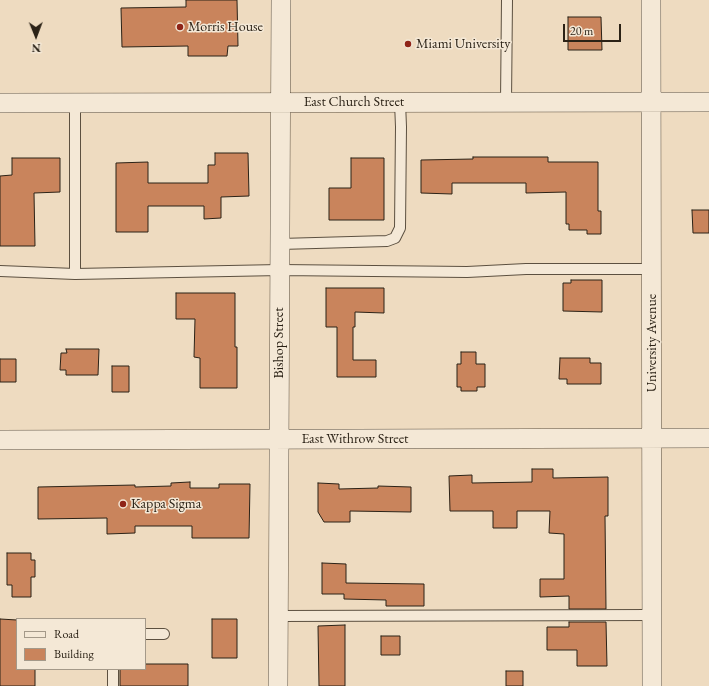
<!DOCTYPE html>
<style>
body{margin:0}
#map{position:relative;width:709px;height:686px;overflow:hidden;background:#eedbc0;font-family:"EB Garamond",serif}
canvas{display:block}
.legend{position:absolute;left:16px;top:618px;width:130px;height:52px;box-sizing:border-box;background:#f4e8d6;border:1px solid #a49989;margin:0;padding:5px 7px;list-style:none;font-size:12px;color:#2b2216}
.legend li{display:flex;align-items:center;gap:8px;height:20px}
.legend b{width:20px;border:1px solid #a49989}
.north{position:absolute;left:16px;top:16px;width:40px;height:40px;-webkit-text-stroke:3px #f4e8d6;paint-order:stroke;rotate:179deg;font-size:11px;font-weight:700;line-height:16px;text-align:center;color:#2b2216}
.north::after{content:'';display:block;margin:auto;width:14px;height:18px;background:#2b2216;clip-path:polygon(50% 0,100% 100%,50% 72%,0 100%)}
.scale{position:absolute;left:563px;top:24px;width:58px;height:18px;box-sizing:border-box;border:2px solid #2b2216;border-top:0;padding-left:5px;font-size:12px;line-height:14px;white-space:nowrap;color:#2b2216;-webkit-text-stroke:3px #f4e8d6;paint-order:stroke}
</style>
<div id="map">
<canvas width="709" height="686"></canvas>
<ul class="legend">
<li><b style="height:5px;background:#f4e8d6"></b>Road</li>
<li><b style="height:11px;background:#c9845c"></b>Building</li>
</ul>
<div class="north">N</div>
<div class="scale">20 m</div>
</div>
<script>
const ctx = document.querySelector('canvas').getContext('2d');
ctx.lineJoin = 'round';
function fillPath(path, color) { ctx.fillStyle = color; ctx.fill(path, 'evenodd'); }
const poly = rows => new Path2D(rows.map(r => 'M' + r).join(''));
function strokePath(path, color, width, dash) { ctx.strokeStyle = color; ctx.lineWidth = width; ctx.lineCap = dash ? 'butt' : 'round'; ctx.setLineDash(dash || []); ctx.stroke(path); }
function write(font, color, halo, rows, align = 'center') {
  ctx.font = font + ' "EB Garamond",serif'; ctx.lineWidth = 3; ctx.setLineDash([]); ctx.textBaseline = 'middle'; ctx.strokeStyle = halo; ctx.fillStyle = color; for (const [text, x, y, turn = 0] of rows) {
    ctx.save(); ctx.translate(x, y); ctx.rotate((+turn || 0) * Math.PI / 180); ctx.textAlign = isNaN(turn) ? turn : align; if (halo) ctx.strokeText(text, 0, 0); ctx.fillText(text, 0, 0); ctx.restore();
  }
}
const building = poly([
 [186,0,237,0,238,46,228,46,227,56,188,56,188,46,122,47,121,8,186,7,186,0],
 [568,17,601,17,602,50,568,50,568,17],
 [215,153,248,153,249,196,221,197,221,218,204,219,204,206,148,206,148,232,116,232,116,163,148,162,148,183,208,183,208,165,215,165,215,153],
 [473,157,548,157,548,162,598,162,598,211,601,211,601,234,587,234,587,230,569,230,569,224,566,224,566,192,526,193,526,183,452,183,452,194,421,193,421,160,473,159,473,157],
 [12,158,60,158,60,192,34,193,35,246,0,246,0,176,12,175,12,158],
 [351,158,384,158,384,220,329,220,329,188,351,188,351,158],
 [692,210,709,210,709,233,693,233,692,210],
 [571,280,602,280,602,312,563,311,563,283,571,283,571,280],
 [326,288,384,288,384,313,355,312,355,327,353,327,353,360,376,360,376,377,337,377,337,327,326,327,326,288],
 [176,293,235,293,235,347,237,347,237,388,200,388,200,358,194,357,195,319,176,319,176,293],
 [66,349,99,349,98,375,66,375,66,370,60,370,61,353,67,353,66,349],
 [461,352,476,352,476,364,485,364,485,387,477,387,477,391,461,391,461,387,457,387,457,364,461,364,461,352],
 [560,358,590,358,590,363,601,363,601,384,567,384,567,379,559,379,560,358],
 [0,359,16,359,16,382,0,382,0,359],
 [112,366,129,366,129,392,112,392,112,366],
 [532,469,553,469,553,478,608,477,608,516,605,516,606,609,569,609,569,596,540,597,540,579,564,579,564,534,549,533,550,511,517,511,517,528,493,528,493,511,450,511,449,476,472,475,472,483,532,482,532,469],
 [190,482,190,488,219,488,219,484,250,484,249,538,192,538,192,526,135,526,135,533,107,534,107,518,38,519,38,487,135,485,135,487,171,486,171,483,190,482],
 [318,483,339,484,339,489,378,488,378,486,411,487,411,512,350,511,350,522,324,522,318,512,318,483],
 [7,553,31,553,31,560,35,560,35,577,31,577,31,597,12,597,12,585,7,585,7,553],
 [322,563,346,564,346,583,424,584,424,606,386,606,386,600,344,599,344,594,322,594,322,563],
 [0,619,17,620,17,669,35,669,35,686,0,686,0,619],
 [212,619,237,619,237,658,212,658,212,619],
 [569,622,606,622,607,666,577,666,577,650,547,650,547,627,569,627,569,622],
 [345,625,345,686,319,686,318,626,345,625],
 [381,636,400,636,400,655,381,655,381,636],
 [145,664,188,664,188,686,120,686,120,669,145,669,145,664],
 [506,671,523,671,523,686,506,686,506,671]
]);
fillPath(building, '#c9845c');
strokePath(building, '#2b2216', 1);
const service = poly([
 [75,102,75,274],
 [506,102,507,0],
 [280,244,387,241,395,238,400,228,401,127,400,102],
 [0,271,75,274,280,270,467,272,526,269,651,269],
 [278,616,652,615],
 [145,634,164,634],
 [113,686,113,669]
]);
const minor = poly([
 [651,0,652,686],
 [0,103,709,102],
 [0,440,709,438],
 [278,686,281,0]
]);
strokePath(service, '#5c5040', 12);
strokePath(minor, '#5c5040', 20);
strokePath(service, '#f4e8d6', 10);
strokePath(minor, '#f4e8d6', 19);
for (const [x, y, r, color] of [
 [180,27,4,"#8f2418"],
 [408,44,4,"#8f2418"],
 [123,504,4,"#8f2418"]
]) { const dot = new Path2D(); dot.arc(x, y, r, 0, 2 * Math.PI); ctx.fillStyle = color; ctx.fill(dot); strokePath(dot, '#f4e8d6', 1.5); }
write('14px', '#2b2216', '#f4e8d6', [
 ["Morris House",188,27],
 ["Miami University",416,44],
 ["Kappa Sigma",131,504]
], 'left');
write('14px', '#2b2216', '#f4e8d6', [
 ["East Church Street",354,102],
 ["Bishop Street",279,343,-90],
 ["University Avenue",652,343,-90],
 ["East Withrow Street",355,439]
]);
</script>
